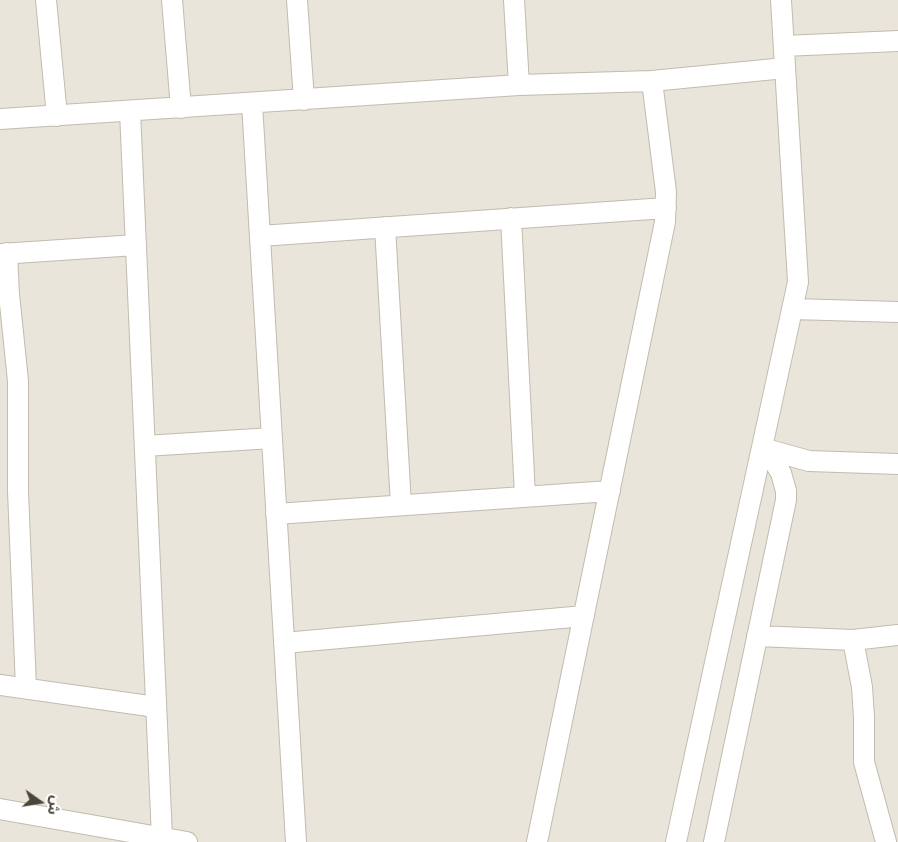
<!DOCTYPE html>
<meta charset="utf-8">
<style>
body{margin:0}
#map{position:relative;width:898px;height:842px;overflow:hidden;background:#f6f3ec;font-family:Poppins,"Noto Sans Arabic",sans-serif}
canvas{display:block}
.north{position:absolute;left:15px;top:777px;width:50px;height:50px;-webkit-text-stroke:4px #fff;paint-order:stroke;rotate:103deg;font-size:14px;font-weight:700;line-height:20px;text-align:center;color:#4b4439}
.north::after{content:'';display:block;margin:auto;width:18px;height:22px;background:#4b4439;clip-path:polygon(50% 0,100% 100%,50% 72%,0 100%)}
</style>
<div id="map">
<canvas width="898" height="842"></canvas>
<div class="north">ش</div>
</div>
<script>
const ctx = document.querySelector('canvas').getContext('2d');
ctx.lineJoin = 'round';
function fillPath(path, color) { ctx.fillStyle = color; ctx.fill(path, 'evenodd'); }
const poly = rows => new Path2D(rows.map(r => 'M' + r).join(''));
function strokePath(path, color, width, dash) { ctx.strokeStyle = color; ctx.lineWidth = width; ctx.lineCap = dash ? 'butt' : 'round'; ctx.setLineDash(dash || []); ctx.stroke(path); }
fillPath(poly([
 [0,0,898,0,898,842,0,842]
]), '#eae5da');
const minor = poly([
 [46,0,57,116],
 [172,0,181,108],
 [297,0,304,100],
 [514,0,519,85],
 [784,46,898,41],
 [252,103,296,842],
 [130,111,162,838],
 [0,119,519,85,652,81,785,68],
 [511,218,525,496],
 [385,227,401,505],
 [260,236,666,208],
 [7,253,9,294,18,381,18,491,26,688],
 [0,254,136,245],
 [792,309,898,312],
 [145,446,272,438],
 [762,448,809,461,898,464],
 [276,514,610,491],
 [757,636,853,640,898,635],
 [853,640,862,687,864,717,864,762,886,842],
 [284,643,584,616],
 [0,685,156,707],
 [0,809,187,842],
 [537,842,665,222,666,192,652,81],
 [676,842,798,282,781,0],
 [714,842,786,500,786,491,781,473,770,455,762,448]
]);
strokePath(minor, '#c2bbae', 22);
strokePath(minor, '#fff', 20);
</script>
